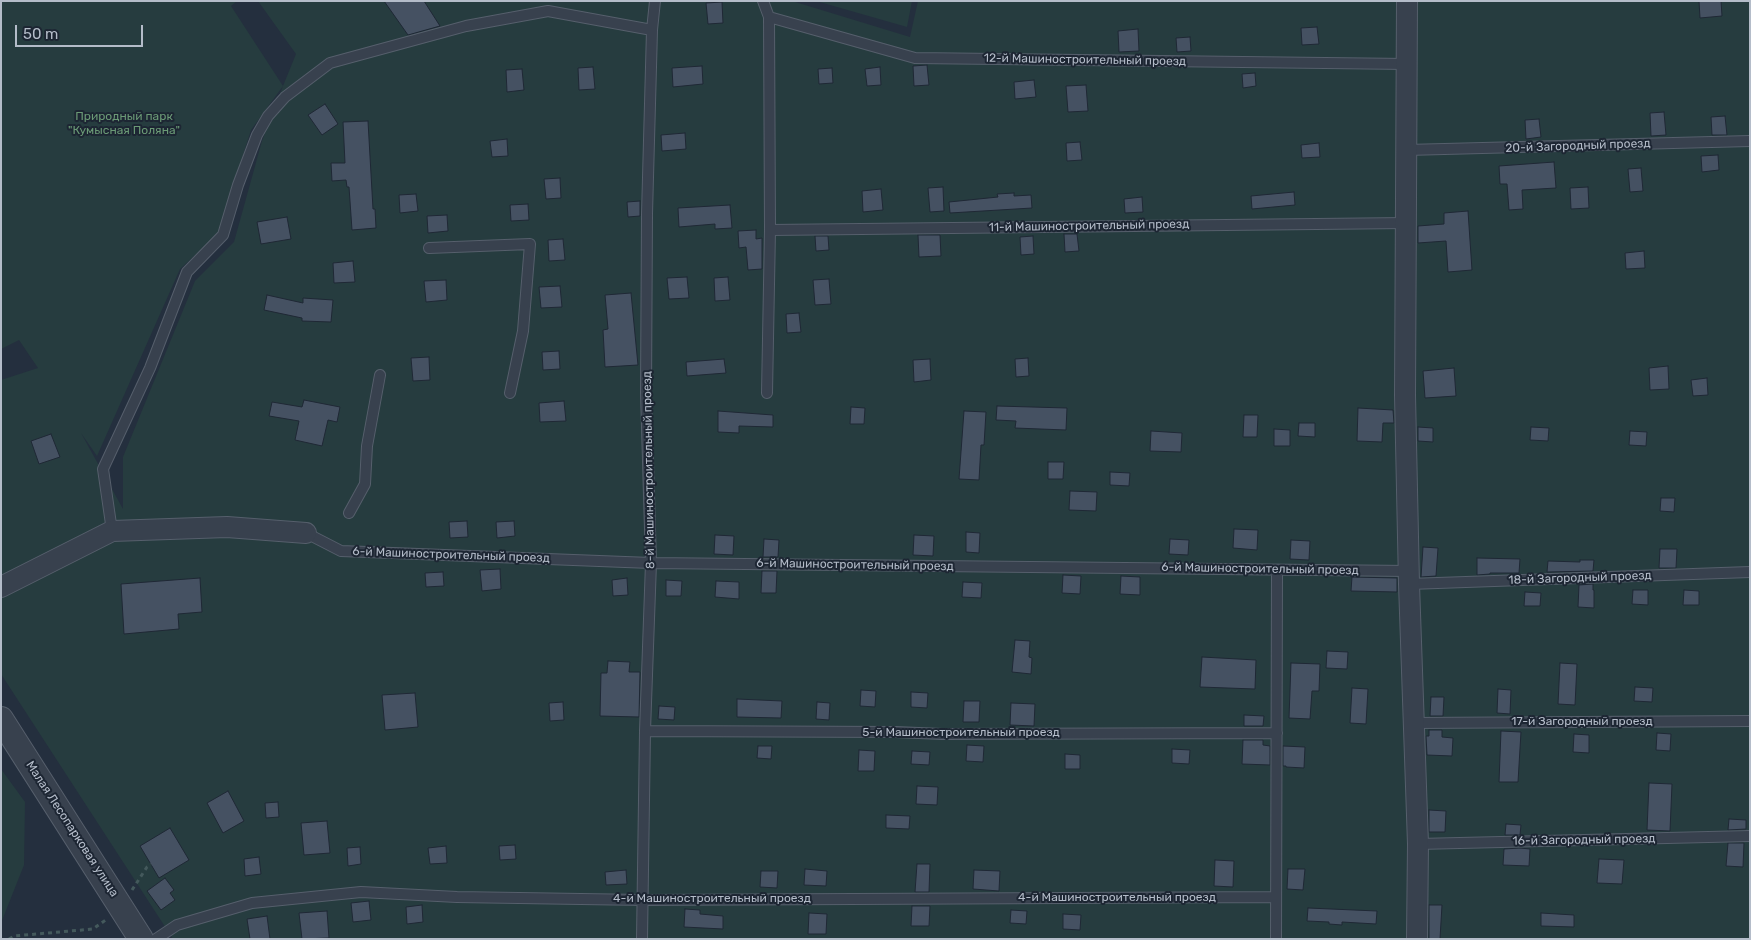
<!DOCTYPE html>
<meta charset="utf-8">
<style>
body{margin:0}
#map{position:relative;width:1751px;height:940px;overflow:hidden;background:#242f3e;font-family:Rubik,sans-serif}
canvas{display:block}
.frame{position:absolute;inset:0;border:2px solid #b4bcc9;pointer-events:none}
.scale{position:absolute;left:15px;top:25px;width:128px;height:22px;box-sizing:border-box;border:2px solid #b4bcc9;border-top:0;padding-left:6px;font-size:15px;line-height:18px;white-space:nowrap;color:#b4bcc9;-webkit-text-stroke:4px #1d2633;paint-order:stroke}
</style>
<div id="map">
<canvas width="1751" height="940"></canvas>
<div class="frame"></div>
<div class="scale">50 m</div>
</div>
<script>
const ctx = document.querySelector('canvas').getContext('2d');
ctx.lineJoin = 'round';
function fillPath(path, color) { ctx.fillStyle = color; ctx.fill(path, 'evenodd'); }
const poly = rows => new Path2D(rows.map(r => 'M' + r).join(''));
function strokePath(path, color, width, dash) { ctx.strokeStyle = color; ctx.lineWidth = width; ctx.lineCap = dash ? 'butt' : 'round'; ctx.setLineDash(dash || []); ctx.stroke(path); }
function write(font, color, halo, rows, align = 'center') {
  ctx.font = font + ' Rubik,sans-serif'; ctx.lineWidth = 4; ctx.setLineDash([]); ctx.textBaseline = 'middle'; ctx.strokeStyle = halo; ctx.fillStyle = color; for (const [text, x, y, turn = 0] of rows) {
    ctx.save(); ctx.translate(x, y); ctx.rotate((+turn || 0) * Math.PI / 180); ctx.textAlign = isNaN(turn) ? turn : align; if (halo) ctx.strokeText(text, 0, 0); ctx.fillText(text, 0, 0); ctx.restore();
  }
}
fillPath(poly([
 [1,1,237,1,231,6,283,86,296,54,258,1,792,1,910,37,918,1,1750,1,1750,939,173,939,1,674,1,380,38,368,19,340,1,349],
 [283,86,262,141,234,242,195,281,123,457,123,509,81,433,97,456,180,269,218,234,251,130],
 [816,1,912,1,907,27],
 [1,769,25,802,24,865,1,923]
]), '#263c3f');
const building = poly([
 [384,1,424,1,440,26,408,35,384,1],
 [1699,1,1721,1,1722,16,1700,18,1699,1],
 [722,2,723,23,708,24,706,3,722,2],
 [1317,27,1319,44,1302,45,1301,28,1317,27],
 [1138,29,1139,51,1119,52,1118,31,1138,29],
 [1190,37,1191,51,1177,52,1176,38,1190,37],
 [927,65,929,85,914,86,913,66,927,65],
 [702,66,703,84,673,87,672,68,702,66],
 [593,67,595,89,579,90,578,68,593,67],
 [880,67,881,85,867,86,865,69,880,67],
 [832,68,833,83,819,84,818,69,832,68],
 [522,69,524,90,507,92,506,70,522,69],
 [1255,73,1256,86,1243,88,1242,74,1255,73],
 [1034,80,1036,97,1015,99,1014,82,1034,80],
 [1086,85,1088,111,1068,112,1066,86,1086,85],
 [325,104,338,124,322,135,308,115,325,104],
 [1664,112,1666,135,1651,136,1650,113,1664,112],
 [1725,116,1727,135,1712,135,1711,117,1725,116],
 [1539,119,1541,137,1526,139,1525,120,1539,119],
 [368,121,373,209,375,209,376,228,352,230,349,187,347,187,346,180,332,181,331,163,345,163,343,122,368,121],
 [685,133,686,149,662,151,661,135,685,133],
 [507,139,508,156,492,157,490,141,507,139],
 [1080,142,1082,160,1067,161,1066,143,1080,142],
 [1319,143,1320,157,1302,158,1301,145,1319,143],
 [1718,155,1719,170,1702,172,1701,156,1718,155],
 [1554,162,1556,188,1522,190,1523,209,1509,210,1507,184,1500,184,1499,166,1554,162],
 [1641,168,1643,191,1630,192,1628,169,1641,168],
 [560,178,561,198,546,199,544,179,560,178],
 [943,187,944,211,930,212,928,188,943,187],
 [1588,187,1589,208,1571,209,1570,188,1588,187],
 [881,189,883,210,863,212,862,191,881,189],
 [1294,192,1295,205,1252,209,1251,196,1294,192],
 [1014,193,1014,196,1031,195,1032,208,950,213,949,202,998,197,997,194,1014,193],
 [416,194,418,211,400,213,399,195,416,194],
 [1142,197,1143,212,1125,213,1124,199,1142,197],
 [640,201,640,216,628,217,627,202,640,201],
 [528,204,529,220,511,221,510,205,528,204],
 [730,205,732,228,715,229,715,224,679,227,678,208,730,205],
 [1468,211,1472,270,1448,272,1446,241,1418,243,1418,226,1444,224,1444,213,1468,211],
 [447,215,448,231,428,233,427,216,447,215],
 [287,217,291,239,261,244,257,222,287,217],
 [756,230,756,239,762,238,762,269,748,270,746,247,739,248,738,231,756,230],
 [1064,234,1077,234,1079,251,1065,252,1064,234],
 [918,235,940,235,941,256,919,257,918,235],
 [815,236,828,236,829,250,816,251,815,236],
 [1033,236,1034,254,1021,255,1020,237,1033,236],
 [563,239,565,260,549,261,548,240,563,239],
 [1644,251,1645,268,1626,269,1625,253,1644,251],
 [353,261,355,282,334,283,333,263,353,261],
 [687,277,689,298,669,299,667,278,687,277],
 [728,277,730,300,715,301,714,278,728,277],
 [829,279,831,304,815,305,813,280,829,279],
 [446,280,447,300,426,302,424,281,446,280],
 [560,286,562,307,541,308,539,287,560,286],
 [631,293,638,365,605,367,603,330,608,329,605,295,631,293],
 [267,295,303,303,303,298,333,300,331,322,302,321,302,318,264,310,267,295],
 [799,313,801,332,787,333,786,314,799,313],
 [559,351,560,369,543,370,542,352,559,351],
 [429,357,430,380,413,381,411,358,429,357],
 [1028,358,1029,376,1016,377,1015,359,1028,358],
 [724,359,726,373,687,376,686,362,724,359],
 [930,359,931,380,914,382,913,360,930,359],
 [1668,366,1669,389,1650,390,1649,368,1668,366],
 [1454,368,1456,396,1425,398,1423,371,1454,368],
 [1707,378,1708,395,1693,396,1691,380,1707,378],
 [304,400,340,407,337,422,328,420,322,446,295,440,299,421,269,416,272,402,302,407,304,400],
 [564,401,566,421,540,422,539,403,564,401],
 [997,406,1067,408,1066,430,1015,428,1016,421,996,420,997,406],
 [851,407,865,408,864,424,850,424,851,407],
 [1358,408,1393,410,1394,423,1383,423,1382,442,1357,441,1358,408],
 [718,411,773,415,773,427,739,426,739,433,718,432,718,411],
 [964,411,986,412,984,445,981,445,979,480,959,479,964,411],
 [1244,415,1258,415,1257,437,1243,437,1244,415],
 [1299,423,1315,423,1315,437,1298,436,1299,423],
 [1418,427,1433,428,1433,442,1418,441,1418,427],
 [1531,427,1549,428,1548,441,1530,440,1531,427],
 [1274,429,1290,430,1290,446,1274,446,1274,429],
 [1151,431,1182,433,1181,452,1150,451,1151,431],
 [1630,431,1647,432,1646,446,1629,445,1630,431],
 [51,434,60,457,39,464,31,441,51,434],
 [1048,462,1064,462,1063,479,1048,479,1048,462],
 [1110,472,1130,473,1129,486,1110,485,1110,472],
 [1070,491,1097,492,1096,511,1069,510,1070,491],
 [1661,498,1675,498,1674,512,1660,511,1661,498],
 [467,521,468,537,450,538,449,522,467,521],
 [514,521,515,536,497,538,496,522,514,521],
 [1234,529,1258,530,1257,550,1233,548,1234,529],
 [966,532,980,533,979,553,966,552,966,532],
 [715,535,734,536,733,555,714,554,715,535],
 [914,535,934,536,933,556,913,555,914,535],
 [764,539,779,540,778,557,763,557,764,539],
 [1170,539,1189,540,1188,555,1169,554,1170,539],
 [1291,540,1310,541,1309,560,1290,559,1291,540],
 [1423,547,1438,548,1436,576,1421,577,1423,547],
 [1660,549,1677,549,1676,568,1659,568,1660,549],
 [1477,558,1520,559,1519,573,1490,573,1490,574,1477,575,1477,558],
 [1580,560,1594,560,1593,571,1547,572,1548,561,1580,562,1580,560],
 [500,569,501,589,482,591,480,570,500,569],
 [762,571,777,571,776,593,761,593,762,571],
 [443,572,444,586,426,587,425,573,443,572],
 [1063,575,1081,576,1080,594,1062,593,1063,575],
 [1121,576,1140,577,1140,595,1120,594,1121,576],
 [1352,577,1397,578,1397,592,1351,591,1352,577],
 [200,578,202,612,178,614,179,629,124,634,121,584,200,578],
 [627,578,628,595,613,596,612,580,627,578],
 [666,580,682,581,681,596,666,596,666,580],
 [716,581,739,582,739,599,715,597,716,581],
 [963,582,982,583,981,598,962,597,963,582],
 [1593,584,1593,590,1594,590,1594,608,1578,607,1579,585,1593,584],
 [1633,590,1648,590,1648,605,1632,604,1633,590],
 [1684,590,1699,591,1699,605,1683,605,1684,590],
 [1525,592,1541,593,1540,606,1524,606,1525,592],
 [1015,640,1030,641,1029,657,1032,658,1031,674,1012,672,1015,640],
 [1327,651,1348,652,1347,669,1326,668,1327,651],
 [1202,657,1256,660,1255,689,1200,687,1202,657],
 [608,661,630,662,629,672,640,672,639,717,600,716,601,673,607,673,608,661],
 [1291,663,1320,664,1319,691,1312,691,1310,719,1289,718,1291,663],
 [1560,663,1577,664,1575,705,1558,704,1560,663],
 [1635,687,1653,688,1652,702,1634,701,1635,687],
 [1352,688,1368,689,1366,724,1350,723,1352,688],
 [1498,689,1511,690,1510,714,1497,713,1498,689],
 [861,690,876,691,875,707,860,706,861,690],
 [911,692,928,693,927,708,911,707,911,692],
 [415,693,418,727,385,730,382,695,415,693],
 [1431,697,1444,697,1443,716,1430,716,1431,697],
 [737,699,782,701,781,718,737,717,737,699],
 [964,701,980,701,979,722,963,722,964,701],
 [563,702,564,720,550,721,549,703,563,702],
 [817,702,830,703,829,720,816,719,817,702],
 [1011,703,1035,704,1034,726,1010,725,1011,703],
 [659,706,675,707,674,720,658,719,659,706],
 [1244,715,1264,716,1263,726,1244,726,1244,715],
 [1429,730,1442,730,1442,737,1453,738,1452,756,1427,755,1426,736,1429,736,1429,730],
 [1501,731,1521,732,1518,782,1499,782,1501,731],
 [1657,733,1671,734,1670,751,1656,750,1657,733],
 [1574,734,1589,735,1589,753,1573,752,1574,734],
 [1243,740,1263,740,1263,745,1270,746,1270,765,1242,764,1243,740],
 [967,745,984,746,983,762,966,761,967,745],
 [758,746,772,746,771,759,757,758,758,746],
 [1283,746,1305,747,1304,768,1286,767,1286,766,1283,766,1283,746],
 [1172,749,1190,750,1189,764,1172,763,1172,749],
 [859,750,875,751,874,771,858,771,859,750],
 [912,751,930,752,929,765,911,764,912,751],
 [1065,754,1080,755,1080,769,1065,769,1065,754],
 [1649,783,1672,784,1670,831,1647,830,1649,783],
 [917,786,938,787,937,805,916,804,917,786],
 [228,791,244,821,223,833,207,803,228,791],
 [278,802,279,817,266,818,265,803,278,802],
 [1429,810,1446,811,1445,832,1429,832,1429,810],
 [886,815,910,816,909,829,886,828,886,815],
 [1729,819,1746,820,1746,829,1728,830,1729,819],
 [327,821,330,853,304,855,301,823,327,821],
 [1506,824,1521,825,1520,835,1505,835,1506,824],
 [170,828,189,860,159,878,140,846,170,828],
 [1728,843,1744,843,1743,867,1726,866,1728,843],
 [515,845,516,859,500,860,499,846,515,845],
 [446,846,447,863,430,864,428,848,446,846],
 [360,847,361,864,348,866,347,848,360,847],
 [1520,848,1530,849,1529,866,1503,865,1504,849,1520,848],
 [259,857,261,874,245,876,244,859,259,857],
 [1599,859,1624,860,1622,884,1597,883,1599,859],
 [1215,860,1234,861,1233,887,1214,886,1215,860],
 [917,864,930,864,929,892,915,892,917,864],
 [805,869,827,871,826,886,804,885,805,869],
 [1288,869,1305,869,1303,890,1287,889,1288,869],
 [626,870,627,884,606,885,605,872,626,870],
 [974,870,1000,871,999,891,973,889,974,870],
 [761,871,778,871,777,888,760,887,761,871],
 [165,878,174,890,170,893,175,900,161,910,147,891,165,878],
 [369,901,371,920,353,922,351,903,369,901],
 [422,905,423,922,407,924,406,907,422,905],
 [1429,905,1442,905,1440,939,1429,939,1429,905],
 [912,906,930,906,929,926,911,926,912,906],
 [1308,908,1377,911,1376,924,1342,922,1342,925,1329,924,1329,922,1307,921,1308,908],
 [685,909,700,910,700,914,723,916,723,929,684,927,685,909],
 [1011,910,1027,911,1026,924,1010,923,1011,910],
 [327,911,329,938,302,939,299,913,327,911],
 [809,913,827,914,826,934,808,934,809,913],
 [1541,913,1574,915,1574,927,1541,926,1541,913],
 [1063,914,1081,915,1080,930,1063,929,1063,914],
 [267,916,270,939,250,939,247,919,267,916]
]);
fillPath(building, '#455162');
strokePath(building, '#1f2835', 1);
const service = poly([
 [763,1,769,17,770,230,767,393],
 [769,17,915,58,1407,64],
 [1406,150,1750,141],
 [770,230,1407,223],
 [429,248,530,244,523,331,510,393],
 [349,513,365,484,367,446,380,375],
 [112,531,103,469,150,368,187,272,223,235,238,185,257,135,268,116,285,97,330,63,466,26,548,11,652,30],
 [306,533,341,551,651,563,1409,571],
 [1409,584,1750,572],
 [1414,723,1750,721],
 [645,731,895,732,942,734,1277,733],
 [1418,844,1750,836],
 [156,939,177,925,252,903,361,892,457,897,643,900,1276,897],
 [642,939,645,731,651,563,646,393,647,214,652,30,655,1],
 [1276,939,1277,570]
]);
const minor = poly([
 [1407,1,1405,395,1409,584,1418,844,1417,939],
 [1,587,112,531,227,527,306,533]
]);
const tertiary = poly([
 [1,719,141,939]
]);
strokePath(service, '#565f6c', 12);
strokePath(minor, '#565f6c', 22);
strokePath(tertiary, '#565f6c', 26);
strokePath(poly([
 [132,890,147,867,151,864],
 [9,939,14,936,93,929,107,919]
]), '#44595c', 3, [4, 4]);
strokePath(service, '#38414e', 10);
strokePath(minor, '#38414e', 20);
strokePath(tertiary, '#38414e', 24);
write('12px', '#b4bcc9', '#1d2633', [
 ["12-й Машиностроительный проезд",1085,60,1],
 ["20-й Загородный проезд",1578,146,-2],
 ["11-й Машиностроительный проезд",1089,226,-1],
 ["8-й Машиностроительный проезд",649,470,-91],
 ["6-й Машиностроительный проезд",451,555,2],
 ["6-й Машиностроительный проезд",855,565,1],
 ["6-й Машиностроительный проезд",1260,569,1],
 ["18-й Загородный проезд",1580,578,-2],
 ["17-й Загородный проезд",1582,722],
 ["5-й Машиностроительный проезд",961,733],
 ["Малая Лесопарковая улица",72,829,57],
 ["16-й Загородный проезд",1584,840,-1],
 ["4-й Машиностроительный проезд",1117,898],
 ["4-й Машиностроительный проезд",712,899]
]);
write('12px', '#6b9a76', '#1d2633', [
 ["Природный парк",124,117],
 ["\"Кумысная Поляна\"",124,131]
]);
</script>
